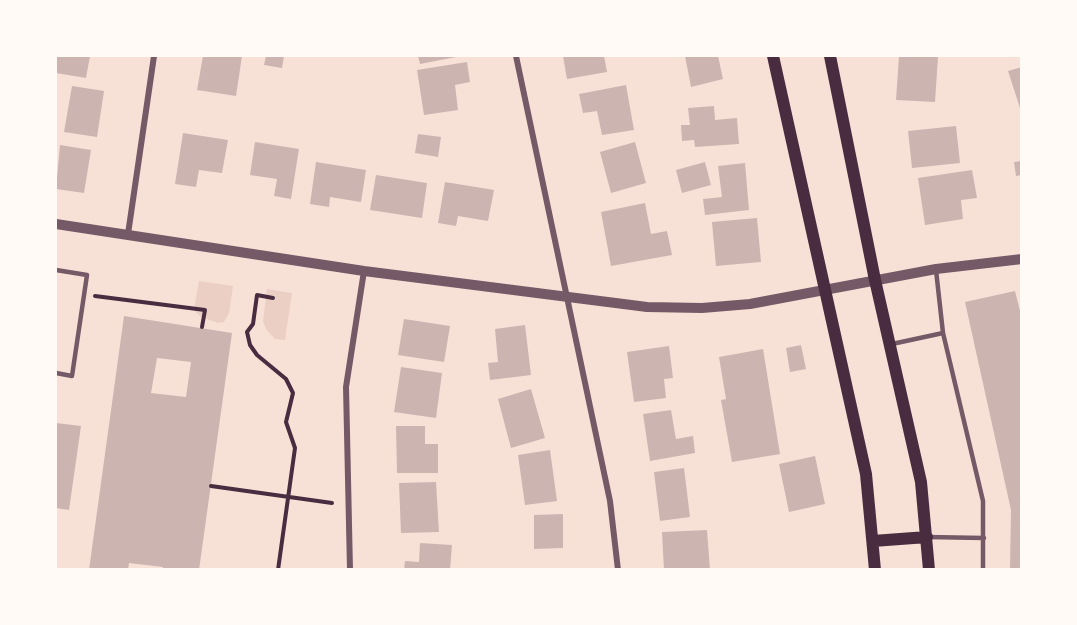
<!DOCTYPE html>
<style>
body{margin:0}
#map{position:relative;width:1077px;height:625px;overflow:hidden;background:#f7e1d7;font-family:"DM Sans",sans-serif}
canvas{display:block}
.frame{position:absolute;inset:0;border:57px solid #fffaf5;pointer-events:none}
</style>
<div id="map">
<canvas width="1077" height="625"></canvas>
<div class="frame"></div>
</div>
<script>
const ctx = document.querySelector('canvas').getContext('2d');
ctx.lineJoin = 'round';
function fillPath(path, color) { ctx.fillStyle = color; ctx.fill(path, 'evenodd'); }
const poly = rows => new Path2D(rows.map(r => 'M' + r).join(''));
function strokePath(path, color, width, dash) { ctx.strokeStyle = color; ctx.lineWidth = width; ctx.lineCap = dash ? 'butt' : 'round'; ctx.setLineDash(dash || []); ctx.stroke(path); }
fillPath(poly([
 [199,281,233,286,229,313,224,322,218,323,201,317,194,310],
 [267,289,292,293,285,340,275,339,266,329,263,321]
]), '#ebcfc5');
fillPath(poly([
 [56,56,90,56,86,78,56,73],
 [203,56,242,56,236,96,197,90],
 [266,56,284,56,282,68,264,65],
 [418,56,455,56,456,57,420,64],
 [563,56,604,56,607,72,567,79],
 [685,56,718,56,723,79,691,87],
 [899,56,938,57,935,102,896,100],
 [467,62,470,82,455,85,458,110,424,115,417,70],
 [1022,67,1022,111,1021,111,1008,71],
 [626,85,634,130,602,135,597,111,583,113,579,94],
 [72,86,104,91,97,137,64,132],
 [714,106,715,120,737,118,739,144,695,147,694,140,682,141,681,125,690,125,688,108],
 [956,126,960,163,912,168,908,131],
 [183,133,228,140,222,173,199,170,196,187,175,184],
 [418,134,441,137,438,157,415,153],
 [255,142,299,149,291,199,274,196,277,179,250,175],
 [635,142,646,183,611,193,600,152],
 [60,145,91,150,84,193,56,189],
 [1022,161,1022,175,1016,176,1014,162],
 [316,162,366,170,361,202,330,197,329,207,310,204],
 [705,162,711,185,682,193,676,170],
 [745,163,749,210,705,215,703,199,722,197,718,166],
 [972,170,977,198,961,200,963,219,925,225,918,178],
 [376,175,427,183,422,218,370,210],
 [445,182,494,190,488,221,458,216,456,226,438,223],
 [645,203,651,234,667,231,672,255,611,266,601,212],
 [757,218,761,262,716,266,712,222],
 [1015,291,1022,319,1022,570,1010,570,1011,510,965,302],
 [124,316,232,333,199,570,162,570,163,567,129,563,128,570,89,570],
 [157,358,191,362,186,397,151,393],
 [404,319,450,326,444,362,398,355],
 [525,325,531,375,490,380,488,363,498,362,495,329],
 [801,345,806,369,790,372,786,348],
 [669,346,673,378,664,379,666,398,634,402,627,352],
 [763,349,780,454,732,462,721,400,726,399,719,357],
 [401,367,442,373,436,418,394,412],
 [531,389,545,438,511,448,498,399],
 [671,410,676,439,693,436,695,453,650,461,643,414],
 [56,423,81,426,69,510,56,508],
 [396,426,425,426,425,444,438,444,438,473,397,473],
 [550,450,557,501,525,505,518,455],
 [815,456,825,504,789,512,779,464],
 [684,468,690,517,660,521,654,472],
 [436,482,439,532,401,533,399,483],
 [563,514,563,548,534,549,534,515],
 [707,530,710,570,664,570,662,532],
 [420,543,452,545,450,570,404,570,405,561,419,562]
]), '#ccb4b1');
strokePath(poly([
 [95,296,205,310,202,327],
 [273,298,257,295,253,324,247,332,250,345,257,355,286,379,293,393,286,422,295,448,278,570],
 [211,486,332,503]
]), '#4a2c40', 4);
strokePath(poly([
 [56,270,87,275,72,376,56,373],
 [936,270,943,333],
 [892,344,943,333,983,501,983,570],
 [927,537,984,538]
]), '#755966', 4.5);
strokePath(poly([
 [516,56,610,501,618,570],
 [128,234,154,56],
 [350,570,346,387,364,271]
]), '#755966', 6);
strokePath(poly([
 [56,224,364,271,647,307,702,308,750,304,936,269,1022,259]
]), '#755966', 10);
strokePath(poly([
 [773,56,866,474,875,570],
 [830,56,875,280,921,482,929,570],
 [873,541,927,537]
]), '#4a2c40', 12);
</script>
